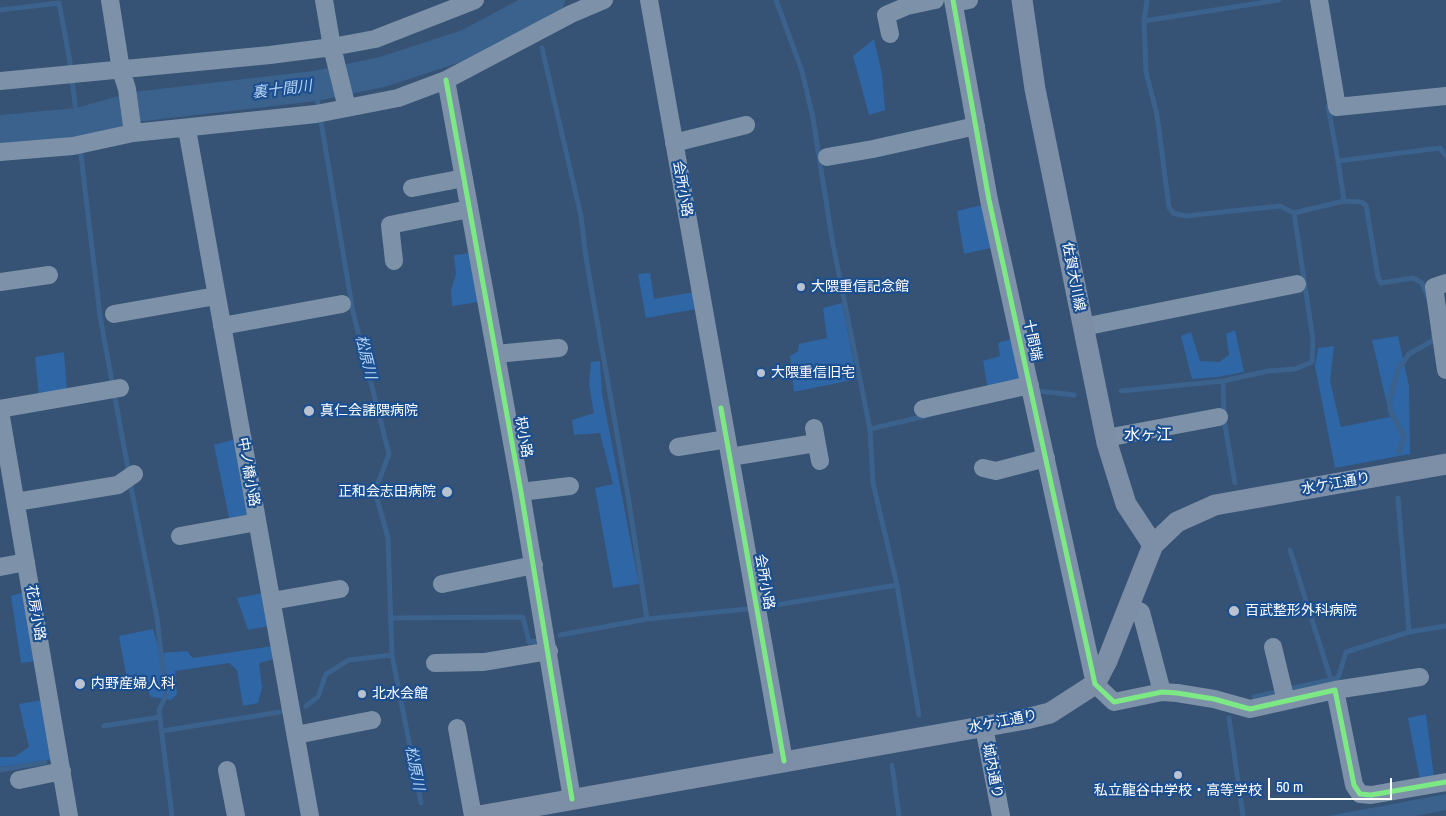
<!DOCTYPE html>
<meta charset="utf-8">
<style>
body{margin:0}
#map{position:relative;width:1446px;height:816px;overflow:hidden;background:#365274;font-family:"Archivo Narrow",sans-serif}
canvas{display:block}
.scale{position:absolute;left:1268px;top:778px;width:124px;height:22px;box-sizing:border-box;border:2px solid #fff;border-top:0;padding-left:6px;font-size:15px;line-height:18px;white-space:nowrap;color:#fff;-webkit-text-stroke:4px #1b4f8f;paint-order:stroke}
</style>
<div id="map">
<canvas width="1446" height="816"></canvas>
<div class="scale">50 m</div>
</div>
<script>
const ctx = document.querySelector('canvas').getContext('2d');
ctx.lineJoin = 'round';
function fillPath(path, color) { ctx.fillStyle = color; ctx.fill(path, 'evenodd'); }
const poly = rows => new Path2D(rows.map(r => 'M' + r).join(''));
function strokePath(path, color, width, dash) { ctx.strokeStyle = color; ctx.lineWidth = width; ctx.lineCap = dash ? 'butt' : 'round'; ctx.setLineDash(dash || []); ctx.stroke(path); }
function write(font, color, halo, rows, align = 'center') {
  ctx.font = font + ' "Archivo Narrow","Noto Sans JP",sans-serif'; ctx.lineWidth = 4.5; ctx.setLineDash([]); ctx.textBaseline = 'middle'; ctx.strokeStyle = halo; ctx.fillStyle = color; for (const [text, x, y, turn = 0] of rows) {
    ctx.save(); ctx.translate(x, y); ctx.rotate((+turn || 0) * Math.PI / 180); ctx.textAlign = isNaN(turn) ? turn : align; if (halo) ctx.strokeText(text, 0, 0); ctx.fillText(text, 0, 0); ctx.restore();
  }
}
fillPath(poly([
 [874,39,882,74,885,110,869,115,853,56],
 [986,204,995,247,964,254,957,211],
 [471,253,479,302,452,306,451,290,456,274,454,255],
 [650,273,654,299,694,292,697,309,646,318,638,274],
 [842,303,857,379,794,392,790,356,798,351,799,344,827,338,823,308],
 [1235,330,1244,372,1218,377,1192,379,1181,336,1191,332,1200,361,1219,362,1229,355,1226,334],
 [1398,336,1409,386,1410,454,1335,468,1315,366,1318,348,1334,346,1330,381,1341,427,1390,417,1372,340],
 [1015,338,1025,382,988,390,983,361,1000,356,998,343],
 [64,352,67,392,39,396,35,357],
 [600,361,602,393,639,584,613,588,595,488,613,484,600,433,574,435,572,420,594,413,589,385,591,362],
 [235,439,249,518,230,522,214,445],
 [24,592,36,661,21,663,11,596],
 [263,593,269,626,248,630,237,598],
 [153,629,160,653,187,651,193,658,273,646,275,659,259,663,262,688,258,703,243,706,237,670,229,663,175,671,177,694,171,700,151,697,142,678,127,680,119,636],
 [43,700,53,759,0,767,0,757,14,757,29,747,19,704],
 [1426,714,1434,777,1420,780,1408,718]
]), '#2f66a5');
fillPath(poly([
 [1446,794,1446,810,1416,816,1328,816]
]), '#3b618d');
strokePath(poly([
 [776,0,802,71,813,118,832,239,870,429,873,483,897,585,919,715],
 [1147,0,1144,21,1146,72,1157,115,1169,207,1173,213,1185,216,1280,206,1294,213],
 [0,10,59,3,70,62,100,316,129,474],
 [1144,21,1279,0],
 [542,48,581,216,586,258,629,502,647,619],
 [315,86,353,312,389,454,375,491,388,538,392,655,421,803],
 [1328,106,1338,161],
 [1344,201,1338,161,1440,148,1446,156],
 [1039,391,1074,395],
 [1121,391,1223,381],
 [870,429,926,416],
 [1399,453,1404,437,1390,410,1390,399,1398,370,1409,354,1434,340,1433,335],
 [130,482,157,618,166,696,159,710,172,816],
 [1235,483,1224,420,1223,381,1268,371,1295,369,1312,362,1313,339,1294,213,1344,201,1361,202,1366,205,1378,277,1381,283,1413,278,1422,283,1428,297],
 [1398,498,1409,632],
 [1290,550,1331,680],
 [770,606,897,585],
 [392,618,523,617,529,642,537,641],
 [560,635,647,619,747,609],
 [1254,697,1338,678,1346,652,1409,632,1446,626],
 [306,706,318,697,326,674,349,660,392,655],
 [1229,718,1243,816],
 [104,726,160,717],
 [162,731,280,712],
 [892,765,899,816],
 [0,770,45,762]
]), '#3b618d', 5);
strokePath(poly([
 [0,130,78,123,135,107,315,86,382,72,468,44,550,0]
]), '#3b618d', 30);
strokePath(poly([
 [110,0,121,70,127,89,133,133],
 [324,0,332,47,347,108],
 [649,0,784,761],
 [953,0,989,200,1095,684,1114,702,1162,692,1177,693,1214,699,1250,709,1335,690,1354,785,1360,794,1371,795,1446,782],
 [1319,0,1337,107,1446,96],
 [954,3,969,0],
 [890,34,886,15,907,6,935,0],
 [446,80,521,492,572,799],
 [0,81,270,55,332,47,375,39,475,0],
 [187,129,310,816],
 [674,143,746,125],
 [0,152,73,146,133,133,316,114,398,98,446,80,571,14,604,0],
 [827,157,873,149,976,126],
 [412,188,464,178],
 [394,261,390,225,469,209],
 [0,282,49,275],
 [1446,283,1434,287,1446,370],
 [114,314,216,296],
 [222,326,342,304],
 [1083,327,1297,284],
 [496,354,559,348],
 [0,409,120,388],
 [923,409,1030,385],
 [0,411,69,816],
 [814,428,820,461],
 [1106,438,1219,417],
 [678,447,727,439],
 [730,457,816,443],
 [983,468,996,471,1046,458],
 [521,492,570,486],
 [16,502,118,485,134,474],
 [180,536,257,522],
 [0,567,26,562],
 [442,584,534,565],
 [272,601,340,589],
 [1129,606,1141,612,1162,692],
 [1273,647,1286,701],
 [435,663,484,662,549,651],
 [1335,690,1420,677],
 [984,727,1001,816],
 [457,728,473,816],
 [296,735,372,720],
 [227,770,236,816],
 [19,780,62,771]
]), '#7d92a8', 18);
strokePath(poly([
 [1022,0,1035,89,1107,443,1126,504,1153,545],
 [479,816,1026,719,1050,713,1095,684,1107,661,1153,545,1177,522,1215,505,1446,464]
]), '#7d8ea7', 21);
strokePath(poly([
 [953,0,989,200,1095,684,1114,702,1162,692,1177,693,1214,699,1250,709,1335,690,1354,785,1360,794,1371,795,1446,782],
 [446,80,521,492,572,799],
 [721,408,784,761]
]), '#7ce984', 5);
for (const [x, y, r, color] of [
 [801,287,5,"#b9c2ce"],
 [761,373,5,"#b9c2ce"],
 [309,411,6,"#b9c2ce"],
 [447,492,6,"#b9c2ce"],
 [1234,611,6,"#b9c2ce"],
 [80,684,6,"#b9c2ce"],
 [362,694,5,"#b9c2ce"],
 [1178,775,5,"#b9c2ce"]
]) { const dot = new Path2D(); dot.arc(x, y, r, 0, 2 * Math.PI); ctx.fillStyle = color; ctx.fill(dot); strokePath(dot, '#1b4f8f', 2); }
write('14px', '#fff', '#1b4f8f', [
 ["会所小路",682,189,80],
 ["佐賀大川線",1073,277,79],
 ["十間端",1032,340,78],
 ["枳小路",523,437,80],
 ["中ノ橋小路",248,472,80],
 ["水ケ江通り",1336,484,-10],
 ["会所小路",764,582,80],
 ["花房小路",35,613,80],
 ["水ケ江通り",1003,722,-11],
 ["城内通り",992,771,79]
]);
write('14px', '#fff', '#1b4f8f', [
 ["大隈重信記念館",811,287],
 ["大隈重信旧宅",771,373],
 ["真仁会諸隈病院",320,411],
 ["正和会志田病院",436,492,"right"],
 ["百武整形外科病院",1245,611],
 ["内野産婦人科",91,684],
 ["北水会館",372,694],
 ["私立龍谷中学校・高等学校",1178,791,"center"]
], 'left');
write('italic 15px', '#b5d3f5', '#1b4f8f', [
 ["裏十間川",282,90,-7],
 ["松原川",365,357,76],
 ["松原川",414,768,79]
]);
write('16px', '#fff', '#1b4f8f', [
 ["水ヶ江",1148,436]
]);
</script>
